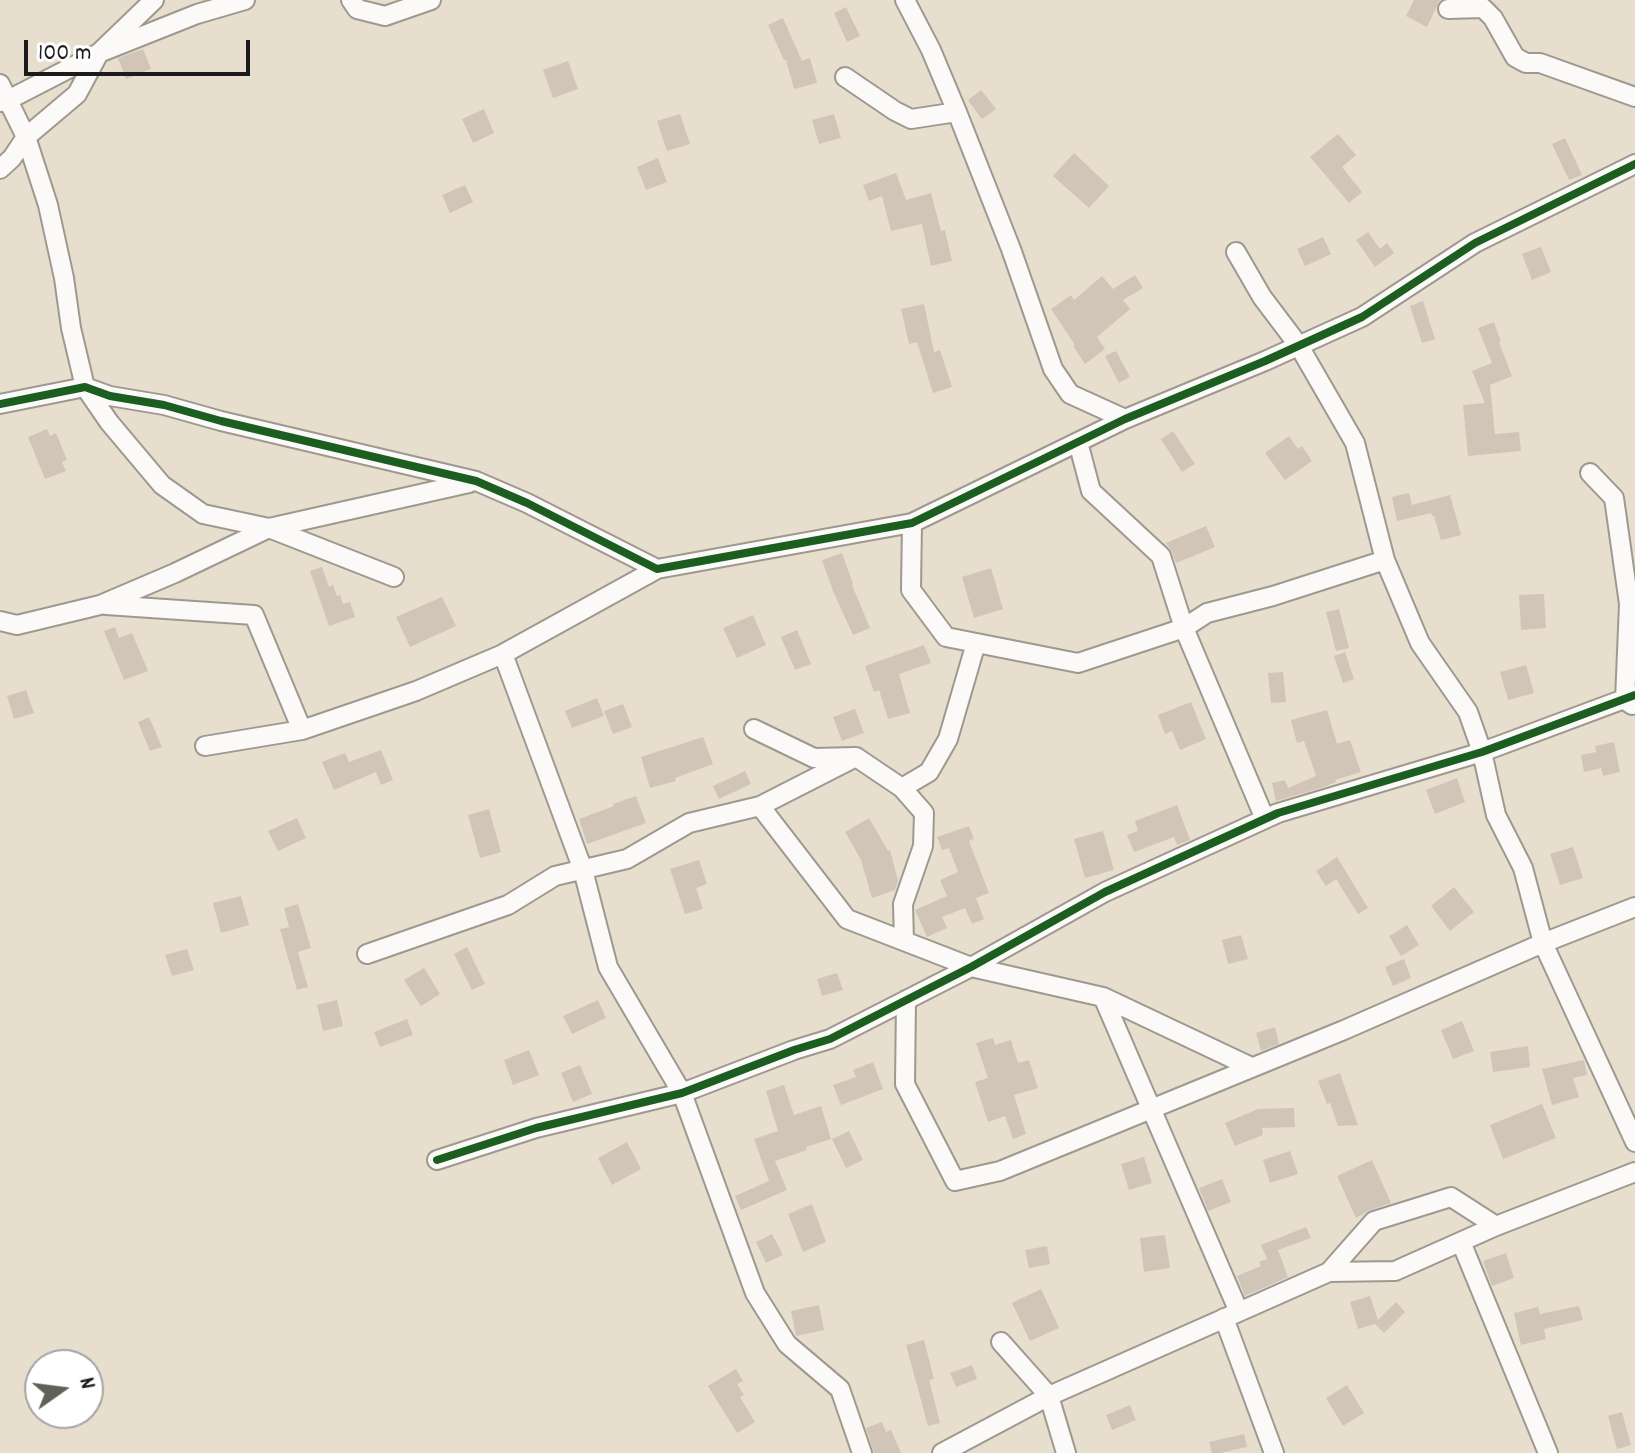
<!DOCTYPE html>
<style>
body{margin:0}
#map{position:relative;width:1635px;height:1453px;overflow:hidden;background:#e8dece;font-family:Dekko,sans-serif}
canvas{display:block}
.north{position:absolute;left:24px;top:1349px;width:80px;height:80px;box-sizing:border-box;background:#fff;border:2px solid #a4a4a4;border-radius:50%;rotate:76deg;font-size:22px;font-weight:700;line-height:32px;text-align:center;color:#1c1c1c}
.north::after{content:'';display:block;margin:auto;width:28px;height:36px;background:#63605a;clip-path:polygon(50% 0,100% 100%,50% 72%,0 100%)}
.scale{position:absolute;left:24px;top:40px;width:226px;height:36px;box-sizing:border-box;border:4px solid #1c1c1c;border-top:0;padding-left:10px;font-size:24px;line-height:28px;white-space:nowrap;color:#1c1c1c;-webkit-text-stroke:6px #fff;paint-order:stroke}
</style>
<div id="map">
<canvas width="1635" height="1453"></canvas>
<div class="north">N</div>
<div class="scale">100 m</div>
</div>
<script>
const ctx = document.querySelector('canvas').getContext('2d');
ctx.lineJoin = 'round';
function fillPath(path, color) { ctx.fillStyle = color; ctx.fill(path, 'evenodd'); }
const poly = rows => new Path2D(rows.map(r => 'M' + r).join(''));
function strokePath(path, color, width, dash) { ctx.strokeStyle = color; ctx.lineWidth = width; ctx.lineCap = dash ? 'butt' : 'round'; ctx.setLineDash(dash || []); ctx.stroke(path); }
fillPath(poly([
 [1414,0,1440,0,1427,27,1406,16],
 [846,7,860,36,847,42,834,13],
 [783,18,802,61,810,58,817,83,794,89,786,60,784,60,768,25],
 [143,49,151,69,126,79,118,58],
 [568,61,578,89,553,98,543,70],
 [981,90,996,109,982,119,968,100],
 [484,109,494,133,473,143,462,119],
 [680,114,690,144,667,151,657,121],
 [834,114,841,138,819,144,812,120],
 [1338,134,1356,155,1342,167,1362,192,1349,203,1310,157],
 [1565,138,1582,175,1569,180,1552,144],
 [1074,153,1109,186,1089,208,1053,176],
 [658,158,667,182,646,190,637,167],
 [896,173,906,200,931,193,941,231,945,230,952,261,931,266,922,224,891,231,882,196,869,201,863,185],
 [465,185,473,202,450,213,442,195],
 [1368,232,1380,249,1387,243,1394,253,1375,267,1356,240],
 [1323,237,1331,254,1305,266,1297,249],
 [1541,247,1551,272,1532,280,1522,254],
 [1135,275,1143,288,1123,300,1130,309,1097,337,1105,349,1085,364,1073,346,1075,345,1051,309,1071,295,1074,300,1102,276,1113,289],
 [1423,301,1435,339,1422,343,1410,306],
 [924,304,934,352,940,350,952,387,933,393,917,342,909,344,901,309],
 [1494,322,1501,342,1499,342,1512,376,1490,385,1495,434,1519,432,1521,451,1468,456,1463,405,1485,403,1472,371,1492,363,1478,328],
 [1116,351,1130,377,1119,383,1105,356],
 [47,429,50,436,56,433,67,460,62,462,66,471,45,479,28,437],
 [1173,431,1195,464,1182,472,1161,439],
 [1289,436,1298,449,1302,446,1312,461,1285,480,1265,453],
 [1409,493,1412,505,1450,495,1461,535,1441,540,1434,516,1432,516,1431,513,1397,521,1392,497],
 [1206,526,1215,547,1176,563,1172,552,1166,543],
 [842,553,853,584,852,585,870,628,853,635,833,591,822,560],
 [322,567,329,587,333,585,337,596,340,595,343,604,350,602,355,617,329,626,310,571],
 [991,568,1003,609,974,618,962,577],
 [1544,594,1546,628,1521,630,1519,595],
 [442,597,456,626,410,647,396,617],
 [1339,609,1349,648,1336,651,1326,612],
 [753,615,766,645,737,658,723,628],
 [115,627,119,638,132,633,148,671,124,680,104,631],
 [797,630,811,664,795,670,781,637],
 [924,645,931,663,899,674,910,713,888,719,879,690,874,692,865,666],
 [1345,652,1354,679,1343,683,1334,656],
 [1526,665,1534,693,1508,700,1500,672],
 [1283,672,1286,702,1271,703,1268,673],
 [26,690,34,713,14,719,7,696],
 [597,698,604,716,572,728,565,711],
 [1191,702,1206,739,1180,750,1172,731,1165,734,1158,715],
 [623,704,632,727,613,734,604,711],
 [855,709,864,733,842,741,833,717],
 [1327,710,1337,744,1350,740,1361,772,1335,780,1336,782,1324,787,1276,801,1272,783,1285,780,1288,788,1316,776,1304,741,1297,743,1291,720],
 [149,717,162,747,150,751,138,722],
 [703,737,713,764,675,778,676,781,650,788,641,757],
 [1614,742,1620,772,1603,776,1601,768,1584,772,1581,755,1596,752,1595,746],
 [381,750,393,780,381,785,376,772,334,790,322,762,345,753,349,762],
 [745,771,751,784,719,799,713,786],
 [1457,778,1465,802,1435,814,1426,790],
 [636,796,646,823,587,844,579,819,614,806,613,804],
 [1177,805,1190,840,1177,845,1174,837,1134,852,1127,835,1138,831,1135,821],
 [489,809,501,852,480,858,468,815],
 [297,818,306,838,278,851,268,831],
 [869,818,888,851,890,850,898,881,895,890,872,898,861,860,845,832],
 [969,826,974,839,969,841,989,893,976,898,984,919,972,924,965,908,942,917,947,928,927,937,915,910,947,896,940,880,958,872,949,848,942,850,937,837],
 [1103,831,1114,870,1085,878,1074,839],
 [1573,847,1583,878,1560,885,1550,854],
 [1337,857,1368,908,1358,914,1336,879,1326,886,1316,871],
 [699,860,707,884,696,888,703,909,685,914,670,869],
 [1454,887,1474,912,1450,931,1431,906],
 [241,896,249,925,221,933,213,903],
 [298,904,311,948,298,952,308,987,297,990,280,929,289,927,284,908],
 [1407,925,1419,945,1401,956,1389,936],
 [1241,935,1248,959,1228,964,1222,940],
 [467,947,485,984,472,990,454,954],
 [187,949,194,970,172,976,165,955],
 [1404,959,1411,978,1393,986,1385,967],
 [424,968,440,994,421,1006,404,980],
 [837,973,843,990,822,996,817,979],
 [337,1000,343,1026,323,1031,317,1005],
 [598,1000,606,1018,572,1034,563,1016],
 [407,1019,413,1035,380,1047,374,1032],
 [1462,1021,1474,1051,1453,1059,1441,1030],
 [1275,1027,1279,1044,1261,1051,1256,1033],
 [993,1038,995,1045,1011,1040,1018,1063,1029,1060,1038,1088,1014,1095,1026,1134,1013,1139,1005,1116,988,1122,975,1082,988,1078,976,1043],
 [1528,1046,1530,1067,1493,1072,1490,1052],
 [529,1050,539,1075,513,1085,504,1060],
 [1584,1060,1587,1075,1573,1078,1579,1097,1552,1105,1542,1069],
 [873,1062,883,1089,841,1105,833,1085,856,1077,853,1070],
 [580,1065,592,1094,573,1102,561,1073],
 [1340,1073,1348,1097,1358,1125,1338,1126,1330,1103,1327,1104,1318,1081],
 [784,1085,794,1115,821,1106,831,1139,806,1147,807,1150,775,1161,787,1190,741,1210,735,1196,769,1181,754,1139,778,1131,766,1091],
 [1542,1104,1556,1138,1503,1159,1490,1125],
 [1294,1108,1295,1127,1262,1128,1263,1135,1235,1146,1225,1123,1258,1109],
 [849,1131,863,1160,846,1168,832,1139],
 [627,1142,641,1169,612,1185,598,1158],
 [1290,1151,1298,1174,1270,1183,1263,1160],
 [1144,1157,1152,1183,1129,1190,1121,1164],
 [1372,1160,1391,1203,1370,1210,1356,1218,1337,1176],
 [1222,1179,1231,1202,1208,1211,1199,1188],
 [812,1204,826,1242,803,1252,788,1214],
 [1306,1227,1311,1238,1278,1250,1288,1277,1245,1296,1237,1276,1261,1266,1259,1262,1267,1259,1261,1245],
 [772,1234,783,1255,766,1263,756,1242],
 [1165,1235,1170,1268,1144,1272,1140,1238],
 [1047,1246,1050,1264,1029,1268,1025,1250],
 [1506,1253,1514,1278,1492,1286,1483,1261],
 [1041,1289,1059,1328,1030,1341,1012,1303],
 [1370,1296,1378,1320,1396,1302,1405,1312,1384,1333,1375,1324,1358,1329,1350,1302],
 [819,1305,824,1330,796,1336,791,1311],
 [1579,1306,1583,1320,1544,1329,1546,1339,1521,1345,1514,1313,1538,1307,1540,1314],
 [924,1340,934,1379,929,1380,940,1423,928,1426,906,1345],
 [972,1365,977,1379,956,1387,950,1373],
 [736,1369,743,1381,737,1384,744,1395,740,1397,755,1422,737,1433,708,1386],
 [1347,1385,1364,1413,1343,1426,1326,1398],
 [1130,1405,1136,1420,1112,1430,1106,1415],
 [1622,1412,1631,1445,1617,1449,1608,1416],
 [882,1422,886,1432,891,1430,901,1453,874,1453,866,1428],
 [1244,1434,1247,1447,1220,1453,1212,1453,1209,1442]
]), '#d1c5b7');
const street = poly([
 [351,0,357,9,385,16,431,0],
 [905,0,931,50,957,112,1011,249,1053,369,1070,394,1125,419],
 [1448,9,1483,8,1493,18,1515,57,1526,63,1540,63,1635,97],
 [845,77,895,111,911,119,957,112],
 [0,84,26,137,48,205,64,278,71,328,85,387,109,422,162,485,203,514,269,528,394,577],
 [0,102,8,100,99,53,197,14,245,0],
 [0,169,12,158,26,137,77,94,99,53,154,0],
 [1236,252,1262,297,1299,346,1355,443,1385,560,1420,643,1468,712,1482,752,1496,815,1523,868,1543,943,1635,1142],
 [0,404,85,387,110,396,164,405,221,421,476,481,527,503,657,569,912,523,1125,419,1265,361,1362,317,1475,243,1635,164],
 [1078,442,1091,491,1161,556,1184,628,1265,819],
 [1590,473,1614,498,1629,604,1625,700,1632,705],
 [912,523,911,590,946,637,1078,663,1184,628,1207,613,1273,596,1385,560],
 [657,569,503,654,583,870,608,967,682,1093,755,1293,787,1344,840,1389,862,1453],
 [106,605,254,615,302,730,416,691,503,654],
 [0,621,17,625,100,605,175,573,269,528,469,483],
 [754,729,814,758,856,757,902,788,924,813,923,846,903,904,904,941],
 [205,746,302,730],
 [902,788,929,772,948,739,976,643],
 [760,806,847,919,971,967,1103,997,1251,1067],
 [367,954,508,905,555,876,627,859,689,823,760,806,856,757],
 [1103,997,1239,1312],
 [906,1000,905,1084,955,1181,1000,1171,1344,1030,1543,943,1635,907],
 [437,1160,536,1128,682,1093,794,1050,830,1039,971,967,1105,892,1278,813,1482,752,1635,695],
 [1461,1242,1548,1453],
 [1329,1272,1374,1221,1451,1197,1496,1226],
 [1224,1318,1274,1453],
 [1001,1342,1049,1396,1066,1453],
 [942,1453,1049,1396,1329,1272,1395,1271,1496,1226,1635,1172]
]);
strokePath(street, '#9e998f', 22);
strokePath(street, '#fcfaf8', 18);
strokePath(poly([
 [0,404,85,387,110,396,164,405,221,421,476,481,527,503,657,569,912,523,1125,419,1265,361,1362,317,1475,243,1635,164],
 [437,1160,536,1128,682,1093,794,1050,830,1039,971,967,1105,892,1278,813,1482,752,1635,695]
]), '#1b5e20', 8);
</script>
